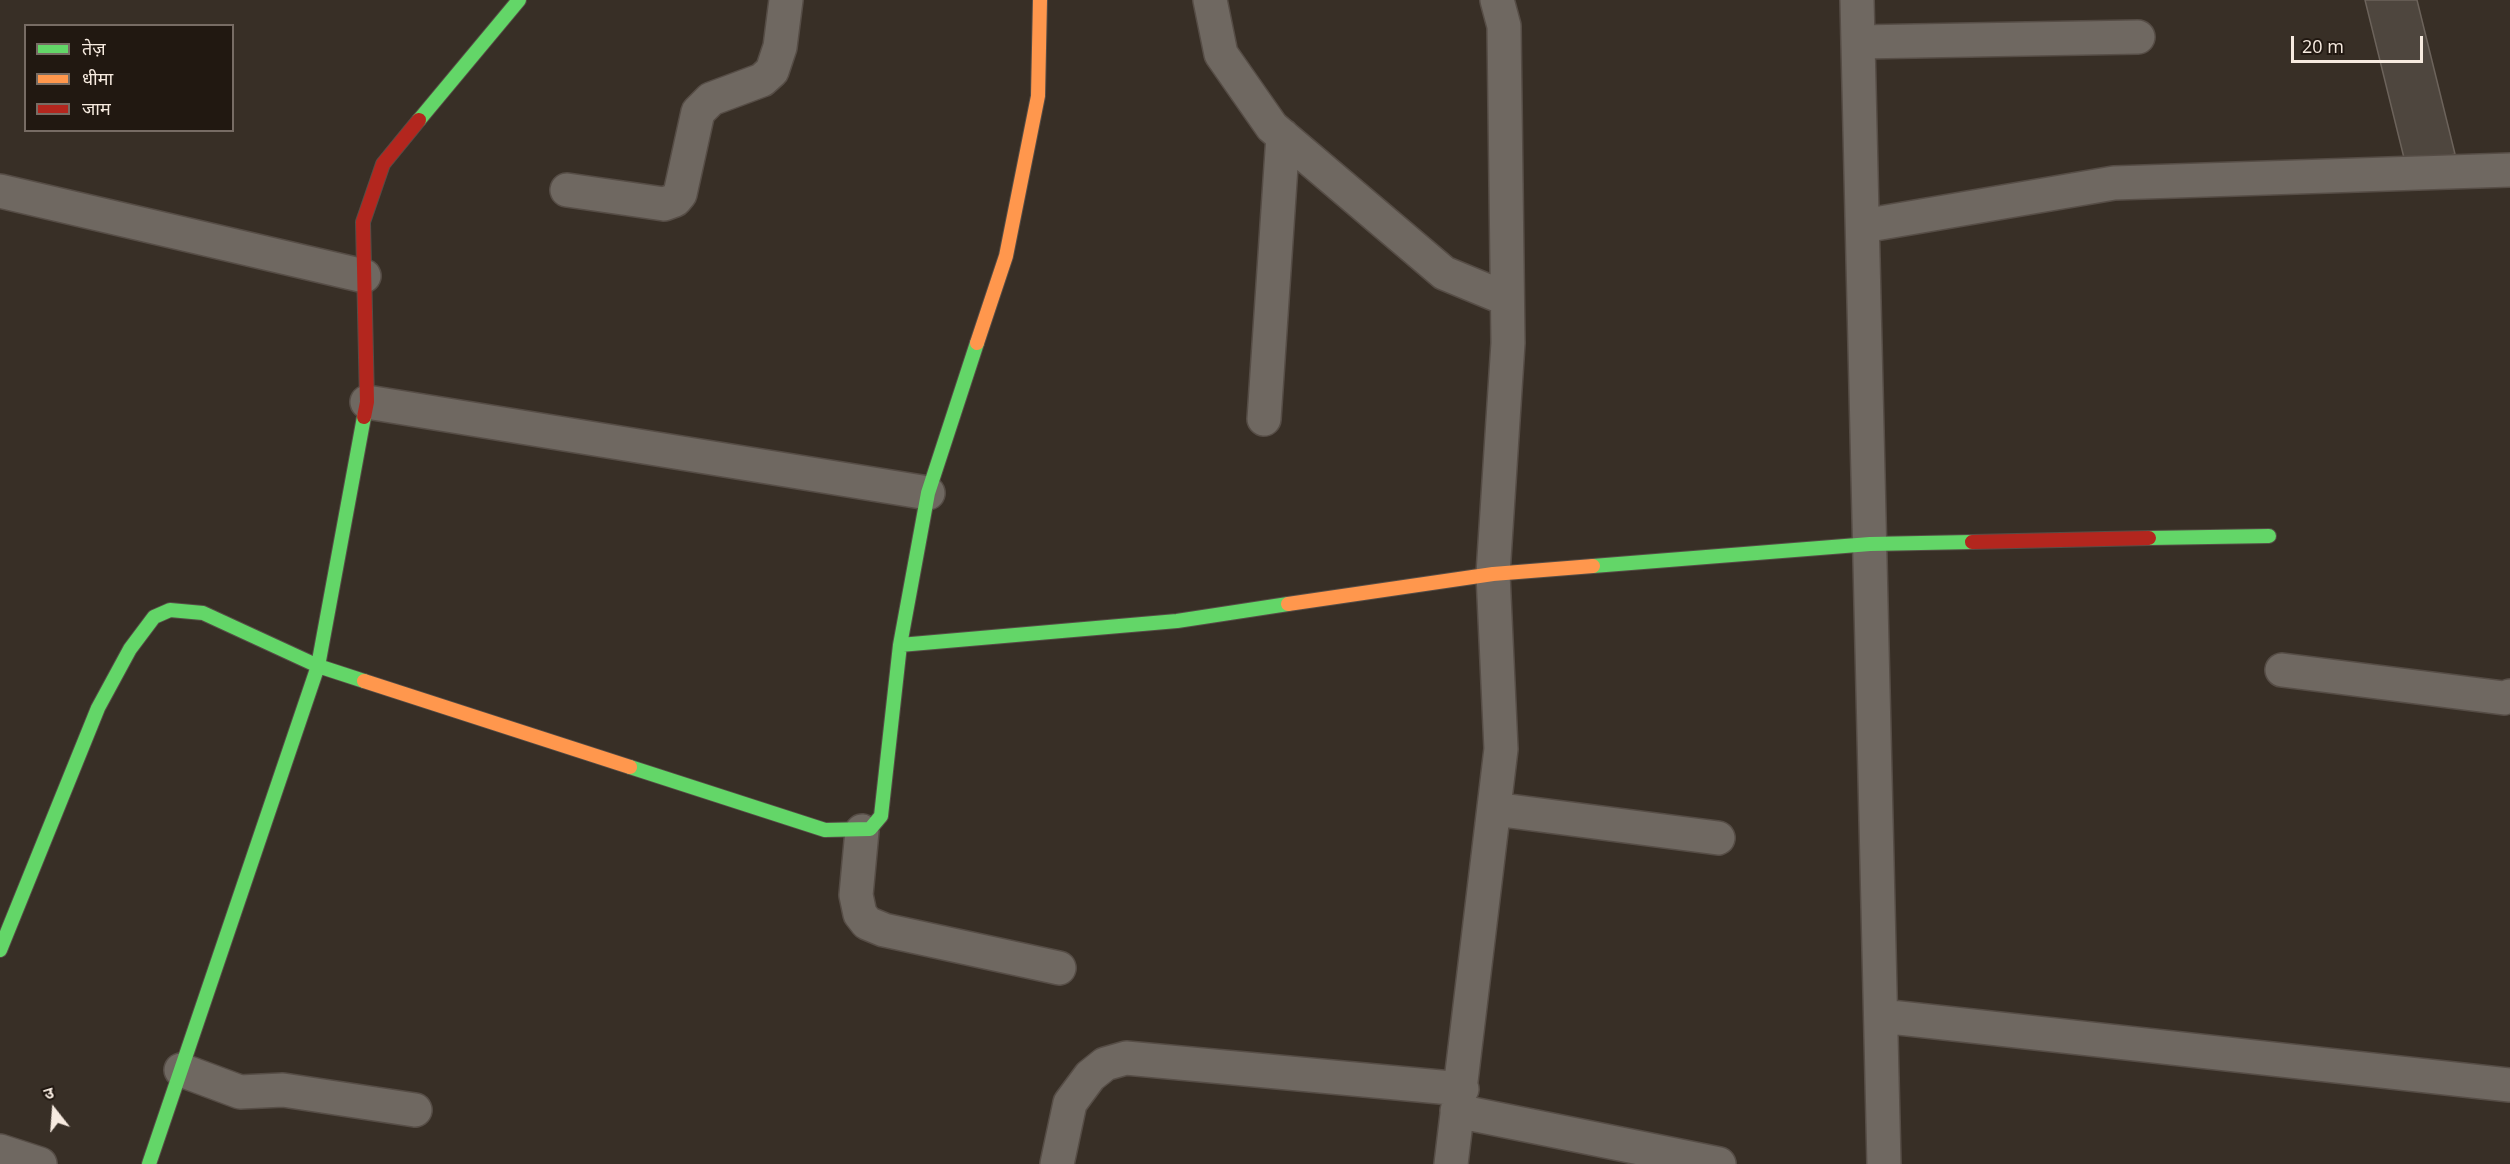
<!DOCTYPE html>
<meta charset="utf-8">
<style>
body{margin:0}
#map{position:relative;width:2510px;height:1164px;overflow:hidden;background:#382f26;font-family:"Open Sans","Noto Sans Devanagari",sans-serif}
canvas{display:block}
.legend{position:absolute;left:24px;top:24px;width:210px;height:108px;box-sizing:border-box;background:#211811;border:2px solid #776c64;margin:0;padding:8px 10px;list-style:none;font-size:18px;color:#f7ebe0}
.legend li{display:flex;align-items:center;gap:12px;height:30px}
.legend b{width:30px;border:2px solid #776c64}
.north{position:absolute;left:24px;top:1080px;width:60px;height:60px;-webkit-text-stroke:4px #211811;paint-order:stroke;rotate:343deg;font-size:16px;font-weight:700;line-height:24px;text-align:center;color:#f7ebe0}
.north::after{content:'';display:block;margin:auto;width:21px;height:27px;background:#f7ebe0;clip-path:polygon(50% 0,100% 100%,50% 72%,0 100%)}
.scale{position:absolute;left:2291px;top:36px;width:132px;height:27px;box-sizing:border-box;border:3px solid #f7ebe0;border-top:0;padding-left:8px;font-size:18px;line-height:21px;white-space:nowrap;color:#f7ebe0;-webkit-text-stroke:4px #211811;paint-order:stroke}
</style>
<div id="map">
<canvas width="2510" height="1164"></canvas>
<ul class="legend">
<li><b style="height:8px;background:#63d668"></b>तेज़</li>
<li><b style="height:8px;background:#ff974d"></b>धीमा</li>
<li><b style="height:8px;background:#b3261e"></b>जाम</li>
</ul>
<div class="north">उ</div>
<div class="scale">20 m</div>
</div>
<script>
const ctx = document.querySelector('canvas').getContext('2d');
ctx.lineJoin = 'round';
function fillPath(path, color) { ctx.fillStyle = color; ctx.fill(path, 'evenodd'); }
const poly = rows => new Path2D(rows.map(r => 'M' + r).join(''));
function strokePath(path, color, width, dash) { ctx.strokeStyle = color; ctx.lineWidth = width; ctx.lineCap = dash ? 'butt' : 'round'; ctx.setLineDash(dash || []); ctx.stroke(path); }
const building = poly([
 [2365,0,2417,0,2455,154,2406,166,2365,0]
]);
fillPath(building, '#4e463e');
strokePath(building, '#6c635b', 1.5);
const street = poly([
 [1210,0,1221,54,1272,127,1444,273,1507,299],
 [1857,0,1884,1164],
 [1859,42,2138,37],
 [567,190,664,204,675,200,680,194,698,112,711,99,762,80,772,71,780,47,786,0],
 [0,191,364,276],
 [1863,226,2114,183,2510,170],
 [367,402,928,493],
 [1264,419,1283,136],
 [2282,670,2504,698,2510,696],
 [1494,809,1718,838],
 [862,831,856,895,860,914,867,923,884,930,1059,968],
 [1881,1016,2510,1085],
 [181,1070,240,1092,283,1090,415,1110],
 [1457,1111,1719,1164],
 [0,1151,40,1164],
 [1057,1164,1070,1103,1090,1076,1105,1064,1126,1058,1462,1089],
 [1451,1164,1501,749,1493,574,1508,343,1504,26,1497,0]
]);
const fast = poly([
 [419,120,519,0],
 [977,343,928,493,900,645,1177,621,1288,604],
 [2149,538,2269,536],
 [1593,566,1870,544,1972,542],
 [630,767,825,830,870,829,881,816,900,645],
 [0,950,98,708,130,649,154,617,170,610,203,613,318,666,364,681],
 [149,1164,318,666,364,417]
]);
const slow = poly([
 [977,343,1006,256,1038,96,1040,0],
 [1288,604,1493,574,1593,566],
 [364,681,630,767]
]);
const jam = poly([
 [364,417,367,402,363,222,383,164,419,120],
 [1972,542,2149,538]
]);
strokePath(street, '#564d46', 36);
strokePath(fast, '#564d46', 16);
strokePath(slow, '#564d46', 16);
strokePath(jam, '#564d46', 16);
strokePath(street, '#6f6861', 33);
strokePath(fast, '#63d668', 14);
strokePath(slow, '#ff974d', 14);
strokePath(jam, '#b3261e', 14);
</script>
